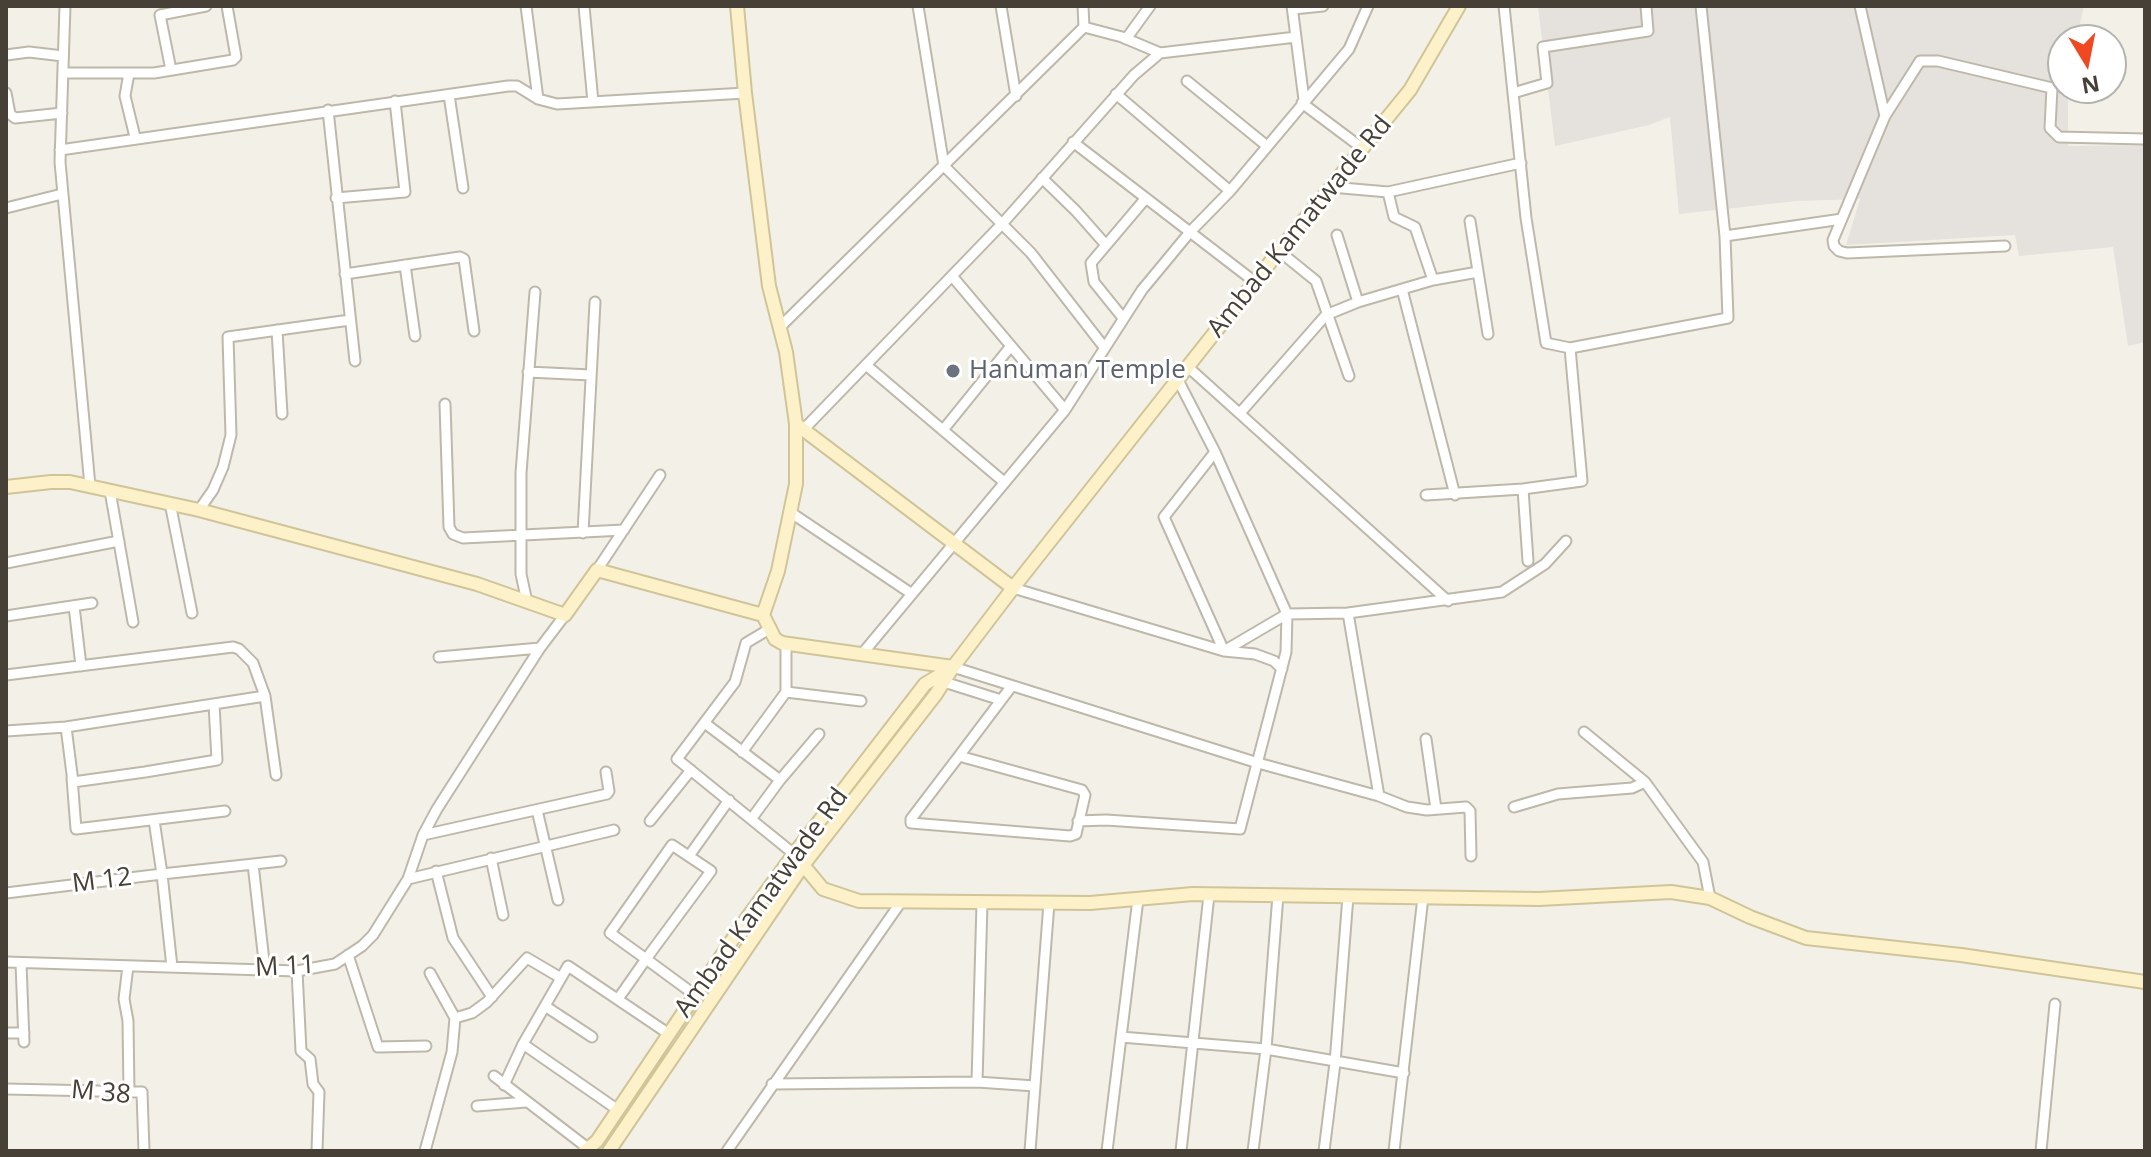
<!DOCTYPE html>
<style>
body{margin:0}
#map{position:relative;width:2151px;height:1157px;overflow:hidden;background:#f3f0e7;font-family:"Open Sans",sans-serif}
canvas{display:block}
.frame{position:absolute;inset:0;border:8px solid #464037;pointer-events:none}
.north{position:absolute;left:2047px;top:24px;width:80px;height:80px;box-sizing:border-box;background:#fff;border:2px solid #b5b3af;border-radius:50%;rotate:170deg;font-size:22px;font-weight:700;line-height:32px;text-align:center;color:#464037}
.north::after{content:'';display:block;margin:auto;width:28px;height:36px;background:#ef4822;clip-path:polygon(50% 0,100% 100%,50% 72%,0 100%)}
</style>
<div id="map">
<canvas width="2151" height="1157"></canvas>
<div class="frame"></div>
<div class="north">N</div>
</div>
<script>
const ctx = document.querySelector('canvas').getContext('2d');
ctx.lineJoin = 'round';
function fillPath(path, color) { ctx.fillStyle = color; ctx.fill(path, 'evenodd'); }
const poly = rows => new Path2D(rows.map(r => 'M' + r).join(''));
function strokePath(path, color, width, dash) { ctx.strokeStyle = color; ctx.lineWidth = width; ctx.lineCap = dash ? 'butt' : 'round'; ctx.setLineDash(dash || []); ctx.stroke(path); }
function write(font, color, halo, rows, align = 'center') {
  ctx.font = font + ' "Open Sans",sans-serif'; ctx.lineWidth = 6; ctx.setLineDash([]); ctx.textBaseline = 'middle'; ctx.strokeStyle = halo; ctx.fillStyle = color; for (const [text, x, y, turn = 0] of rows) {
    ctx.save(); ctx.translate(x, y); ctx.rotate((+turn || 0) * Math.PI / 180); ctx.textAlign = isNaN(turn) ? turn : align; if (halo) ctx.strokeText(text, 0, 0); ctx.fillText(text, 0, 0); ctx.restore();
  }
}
fillPath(poly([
 [1538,6,2084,6,2076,40,2063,40,2063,88,2068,88,2068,146,2145,145,2145,342,2128,346,2113,247,2019,256,2015,235,1846,245,1860,199,1797,201,1679,214,1670,117,1649,125,1555,146]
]), '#e5e1dc');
const street = poly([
 [65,6,60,162,90,486],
 [526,6,538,99],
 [584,6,593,102],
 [918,6,944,166,1031,253,1104,347],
 [1001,6,1016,96],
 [1292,6,1304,100],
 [1504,6,1526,218,1546,343,1570,348,1728,318,1725,236,1701,6],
 [1860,6,1885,116],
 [1293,9,1323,6],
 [1084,27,1122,37,1160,53],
 [1126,39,1150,6],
 [6,55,29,52,63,56],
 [171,70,160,15,206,6],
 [63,73,154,73,233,60,236,57,227,6],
 [129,73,125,96,135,137],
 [1187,81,1267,146],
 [6,93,10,114,15,118,62,113],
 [1513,93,1547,83,1543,47,1648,31,1646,6],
 [1116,94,1230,191],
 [449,95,463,188],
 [1302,103,1362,148],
 [328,110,355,361],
 [1073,142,1255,282],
 [60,150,508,86,517,86,538,99,557,104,745,93],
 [1042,178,1076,211,1106,245],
 [1331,187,1388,192,1521,163],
 [1388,192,1394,217,1415,227,1433,280],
 [336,198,405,192,395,101],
 [6,208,62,194],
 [1470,221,1488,334],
 [1337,235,1358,302],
 [1725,236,1842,219],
 [2005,246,1847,253,1839,251,1834,246,1833,240,1885,116,1920,61,1938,61,2052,88,2050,128,2059,137,2145,139],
 [1279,251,1316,281,1349,376],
 [405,265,415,336],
 [345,274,460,257,464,259,474,331],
 [952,276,1065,410],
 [1402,289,1455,495],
 [1123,318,1094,282,1091,263,1146,198],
 [779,328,1084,27,1083,6],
 [277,330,282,414],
 [866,365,1004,482],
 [1188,367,1448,601],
 [528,372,591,375],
 [1178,380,1215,452,1287,614,1348,613,1502,592,1545,564,1566,541],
 [445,404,449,527,453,534,463,538,624,530],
 [1240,413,1326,315,1358,302,1433,280,1478,272],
 [804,429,1002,224,1134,75,1160,53,1296,37],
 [943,430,1011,346],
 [1215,452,1164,517,1224,651],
 [1523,489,1528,561],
 [110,491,133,622],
 [1426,495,1523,489,1582,481,1570,348],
 [170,503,192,613],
 [199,510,213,490,223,467,231,435,228,337,350,320],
 [790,512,912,594],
 [583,533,595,302],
 [6,563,119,541],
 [597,570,660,475],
 [1013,588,1224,651,1255,654,1274,661,1282,669],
 [527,602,521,574,521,473,535,292],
 [74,606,81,666],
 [1348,613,1379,796],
 [6,616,92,603],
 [771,628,746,643,735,682,677,759,794,854],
 [862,654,1065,410,1142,290,1190,232,1230,191,1349,49,1368,6],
 [439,657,540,648],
 [953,667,1258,763,1379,796,1407,807,1427,810,1466,807,1470,811,1471,856],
 [6,675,233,647,239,649,253,663,265,696,66,727,6,731],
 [944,682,1001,700],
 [786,692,786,644],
 [265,696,276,775],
 [706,724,780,780,819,734],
 [66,727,73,782,145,772,217,760,214,704],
 [1584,732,1645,782,1703,862,1710,898],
 [1426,739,1436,809],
 [742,752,786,692,861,701],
 [959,756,1082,790,1085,795,1076,834,1070,836,911,823,911,819,959,756,1011,687],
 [72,778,76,829,225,811],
 [1514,807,1558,794,1632,788,1645,782],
 [537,810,558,900],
 [752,818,780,780],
 [154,820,162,874,281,861],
 [650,821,691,770],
 [1078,821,1106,820,1240,829,1286,652,1287,614,1224,651],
 [423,835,607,794,609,791,606,772],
 [689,856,729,800],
 [491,858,503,915],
 [253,864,265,970],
 [436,871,453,938,492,997],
 [408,879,423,835,437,809,540,648,565,615],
 [6,893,162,874,172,967],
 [348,955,378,1047,426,1046],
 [6,962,297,971,335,964,362,946,373,935,408,879,614,830],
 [21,963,24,1042],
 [128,966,124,999,128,1021,129,1092],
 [297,971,301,1051,310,1059,313,1084,319,1092,317,1151],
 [430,973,455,1018,472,1013,487,1002,527,958,561,978],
 [618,999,646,959,711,871,672,845,610,933,646,959,695,995],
 [545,1006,592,1037],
 [6,1033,24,1033],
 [1121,1037,1266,1049,1404,1073],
 [494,1076,589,1149],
 [977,1082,982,903],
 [772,1084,977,1082,1035,1086],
 [504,1085,523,1044],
 [6,1089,142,1092,144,1151],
 [477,1106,526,1102],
 [618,1110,523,1044,568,966,669,1034],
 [425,1151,452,1052,455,1018],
 [727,1151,901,902],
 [1030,1151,1049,903],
 [1107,1151,1138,899],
 [1181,1151,1209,895],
 [1253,1151,1266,1049,1278,895],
 [1324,1151,1335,1063,1348,896],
 [1394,1151,1423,897],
 [2041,1151,2055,1004]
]);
const secondary = poly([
 [737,6,745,93,769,286,786,352,796,424,1013,588],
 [6,487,51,482,70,482,199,510,477,584,565,615,597,570,763,615,775,639,782,643,953,667],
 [763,615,778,571,796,484,796,424],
 [794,854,823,889,859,901,1090,903,1193,894,1539,899,1671,892,1710,898,1750,917,1806,938,1961,955,2145,982],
 [585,1151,597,1141,747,918,794,854,925,684,950,669],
 [609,1151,804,864,936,694,953,667,1013,588,1287,241,1410,90,1459,6]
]);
strokePath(street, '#beb8aa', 13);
strokePath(secondary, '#d0c499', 16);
strokePath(street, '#fff', 9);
strokePath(secondary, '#fcf1c8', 12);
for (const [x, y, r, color] of [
 [953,371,8,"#6b7280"]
]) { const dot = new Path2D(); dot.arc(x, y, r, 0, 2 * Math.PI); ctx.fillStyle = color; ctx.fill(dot); strokePath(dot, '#fff', 3); }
write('26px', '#464037', '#fff', [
 ["Ambad Kamatwade Rd",1300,227,-51],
 ["M 12",102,881,-7],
 ["Ambad Kamatwade Rd",762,903,-54],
 ["M 11",285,967,-3],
 ["M 38",101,1093,5]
]);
write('26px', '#5b616d', '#fff', [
 ["Hanuman Temple",969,371]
], 'left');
</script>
